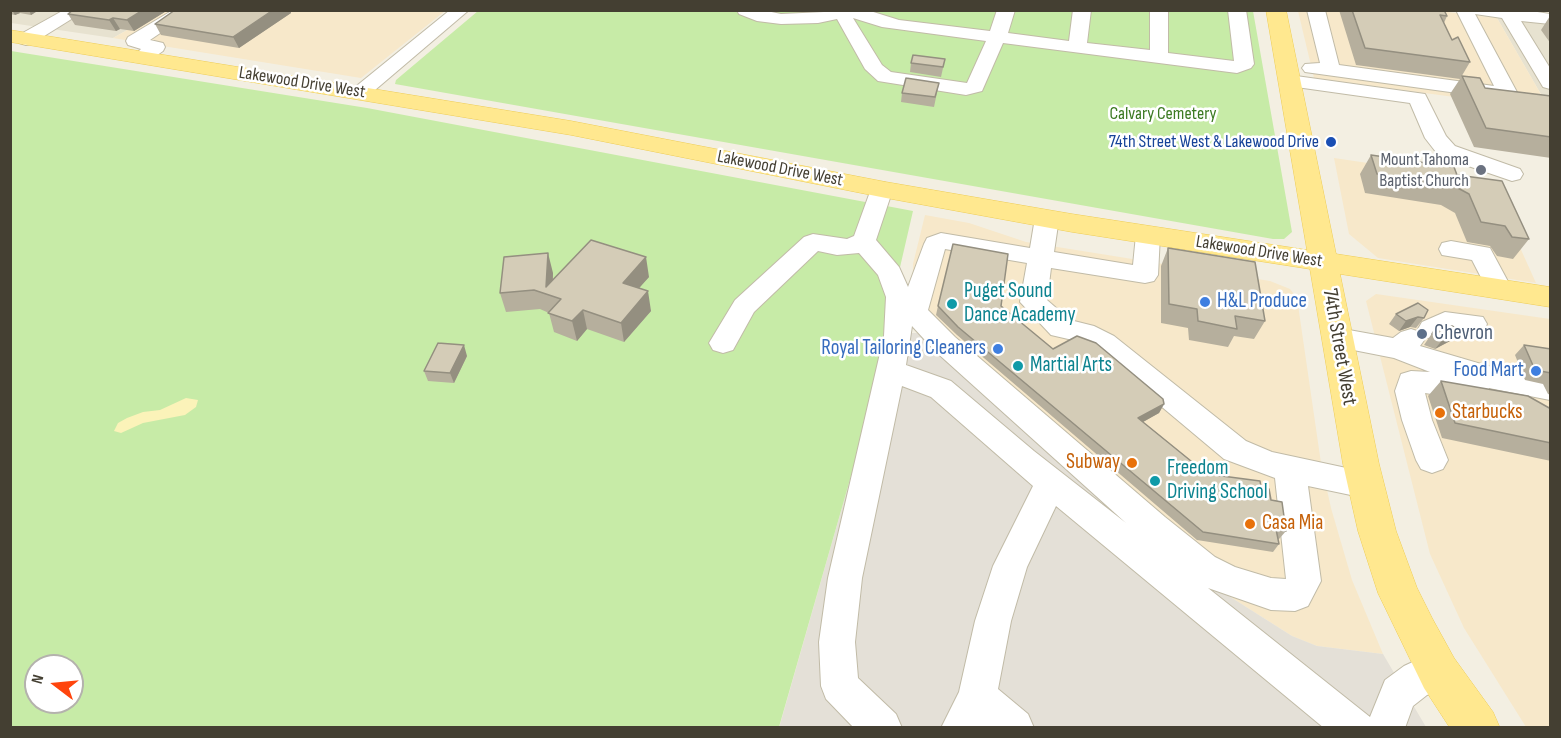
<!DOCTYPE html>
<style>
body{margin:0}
#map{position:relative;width:1561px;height:738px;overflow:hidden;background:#f3efe2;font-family:"Sofia Sans Condensed",sans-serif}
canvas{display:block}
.frame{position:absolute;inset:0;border:12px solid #443f32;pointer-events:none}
.north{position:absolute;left:24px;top:654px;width:60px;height:60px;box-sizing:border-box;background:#fff;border:2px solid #b4b2ad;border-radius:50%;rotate:286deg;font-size:16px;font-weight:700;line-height:24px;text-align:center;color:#443f32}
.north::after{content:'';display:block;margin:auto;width:21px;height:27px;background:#ff450d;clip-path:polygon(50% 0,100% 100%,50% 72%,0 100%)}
</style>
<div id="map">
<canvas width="1561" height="738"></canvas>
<div class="frame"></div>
<div class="north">N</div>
</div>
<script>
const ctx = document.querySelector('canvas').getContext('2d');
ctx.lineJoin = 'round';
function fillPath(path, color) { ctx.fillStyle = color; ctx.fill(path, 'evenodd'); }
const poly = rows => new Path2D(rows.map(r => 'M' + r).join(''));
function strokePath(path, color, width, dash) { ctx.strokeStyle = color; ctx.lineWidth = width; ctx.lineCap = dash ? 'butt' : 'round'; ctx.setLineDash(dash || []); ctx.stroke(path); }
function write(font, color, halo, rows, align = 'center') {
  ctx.font = font + ' "Sofia Sans Condensed",sans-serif'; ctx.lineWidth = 5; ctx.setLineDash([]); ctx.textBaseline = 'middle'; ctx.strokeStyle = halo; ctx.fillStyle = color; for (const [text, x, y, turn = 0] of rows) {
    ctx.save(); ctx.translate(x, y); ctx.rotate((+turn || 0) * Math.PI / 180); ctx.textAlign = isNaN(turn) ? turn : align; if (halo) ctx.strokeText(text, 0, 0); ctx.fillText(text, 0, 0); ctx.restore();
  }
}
fillPath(poly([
 [10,11,161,11,113,38,11,23],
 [1497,18,1550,24,1550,110]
]), '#e7e2d0');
fillPath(poly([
 [1432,10,1497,18,1550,110,1314,78,1298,11],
 [161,11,445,11,361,78,113,38],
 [1334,158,1490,181,1536,283,1378,258,1349,234],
 [925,215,969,223,1026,242,1270,281,1290,289,1297,298,1321,463,1331,508,1352,580,1383,654,1317,646,1292,636,1191,572,917,333,912,322,913,264],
 [1376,294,1550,319,1550,727,1526,727,1464,628,1430,554,1366,301]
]), '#f7e8ca');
fillPath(poly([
 [884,333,917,333,1191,572,1292,636,1317,646,1383,654,1426,727,779,728,855,462]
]), '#e4e0d7');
fillPath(poly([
 [478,11,1253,11,1292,232,1284,239,1273,239,395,84,396,80],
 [11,51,367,108,913,211,855,462,779,727,11,727],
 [36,666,72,666,72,702,36,702]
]), '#c7eba7');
fillPath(poly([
 [186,398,198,400,196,407,185,415,143,423,121,433,114,431,118,423,127,418,143,412,160,410]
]), '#fbf3b9');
const minor = poly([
 [64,10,86,10,33,43,26,45,19,43,17,39,19,35,64,10],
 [173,10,194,10,150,40,163,43,165,47,163,51,149,61,135,61,133,57,141,49,128,45,126,41,128,37,173,10],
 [450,10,469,10,368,96,354,96,351,92,354,88,450,10],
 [737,10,762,10,781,14,867,10,899,20,990,31,997,10,1015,10,1008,33,1069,41,1073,10,1091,10,1087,43,1150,50,1150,10,1168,10,1168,53,1234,61,1228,10,1246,10,1254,64,1251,68,1237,73,1003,43,982,91,966,95,878,81,865,69,837,19,818,23,781,24,757,21,739,14,737,10],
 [853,18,882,27,986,41,967,83,891,72,882,65,853,18],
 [1307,10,1325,10,1339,65,1494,86,1456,10,1525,10,1550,14,1550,24,1521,21,1550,68,1550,89,1543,87,1502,18,1475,14,1518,94,1515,98,1508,100,1305,72,1302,68,1305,64,1320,63,1307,10],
 [1289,75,1425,94,1446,136,1455,146,1520,169,1523,174,1520,179,1512,181,1439,156,1425,138,1410,103,1282,85,1279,81,1282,77,1289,75],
 [882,182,890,184,893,189,876,240,899,267,908,287,924,244,927,238,941,233,1030,248,1035,218,1039,213,1047,211,1055,213,1059,218,1054,252,1133,265,1136,235,1139,230,1148,227,1157,230,1160,235,1158,275,1154,281,1145,283,1051,268,1047,300,1070,320,1094,326,1114,336,1246,441,1272,452,1365,472,1376,476,1381,485,1376,494,1365,498,1308,486,1321,581,1308,606,1295,611,1271,610,1208,588,1370,717,1385,680,1404,666,1417,660,1439,655,1452,660,1458,673,1452,686,1427,695,1413,706,1405,728,1324,728,1056,506,1027,567,1011,621,998,689,1028,714,1034,728,941,728,959,692,975,621,993,566,1033,486,931,397,902,386,862,578,855,642,858,678,896,714,902,728,854,728,826,699,821,686,819,642,828,578,884,336,886,297,878,275,859,253,837,255,818,251,754,312,733,350,723,353,713,350,709,343,735,300,804,237,813,234,847,239,854,236,871,189,874,184,882,182],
 [945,249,1027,263,1020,302,1051,335,1077,341,1094,350,1224,459,1275,478,1286,579,1271,578,1235,567,1215,557,1165,517,955,337,928,310,945,249],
 [912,326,935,351,1126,523,1034,451,951,381,906,365,912,326],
 [1451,241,1490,248,1512,289,1508,295,1499,298,1490,295,1472,260,1442,255,1439,249,1442,243,1451,241],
 [1445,312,1483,317,1487,324,1483,331,1473,333,1449,331,1432,339,1423,336,1425,339,1420,346,1488,366,1550,378,1550,400,1489,388,1486,398,1476,401,1425,393,1432,420,1448,460,1443,469,1432,473,1421,469,1416,460,1402,420,1395,391,1401,374,1411,371,1430,372,1394,358,1328,345,1324,338,1328,331,1338,328,1393,338,1401,332,1411,329,1420,332,1418,329,1422,322,1445,312]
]);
const major = poly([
 [1266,10,1286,10,1336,254,1550,287,1550,307,1340,274,1379,464,1396,531,1417,588,1432,618,1454,658,1493,712,1500,728,1450,728,1424,688,1378,593,1358,531,1343,464,1310,269,1072,232,886,198,571,135,10,42,10,30,571,121,886,182,1072,214,1307,250,1266,10]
]);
strokePath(minor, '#c1bba7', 2);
strokePath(major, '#edcc56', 1);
fillPath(minor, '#fff');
fillPath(major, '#ffe88f');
fillPath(poly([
 [10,10,39,10,31,15,20,13,15,15,10,14],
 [168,10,134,31,120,29,116,31,75,25,68,14],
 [175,10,290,10,291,13,239,48,161,35,155,24],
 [1339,10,1444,10,1447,16,1444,23,1452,40,1470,62,1460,79,1356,65],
 [1550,16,1551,16,1551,44,1541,30],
 [945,59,941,77,910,72,911,63],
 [1462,76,1485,88,1551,96,1551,158,1474,147,1450,94],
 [939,83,934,107,901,102,902,93],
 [1371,155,1457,175,1529,239,1513,259,1497,256,1490,246,1467,242,1455,213,1441,205,1365,193,1360,174],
 [1168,248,1265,321,1254,339,1234,336,1228,347,1189,340,1188,328,1161,323,1161,266],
 [553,273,553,279,649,277,638,288,651,311,624,342,587,329,577,341,554,332,549,313,540,309,506,312,500,293],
 [1418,303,1424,318,1416,328,1410,327,1399,331,1389,324,1396,314],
 [938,306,1001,306,1053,349,1164,404,1159,413,1143,422,1207,474,1261,487,1271,500,1286,531,1279,539,1278,539,1279,544,1273,552,1197,540,957,335,936,315],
 [1435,329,1450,341,1435,349,1424,345],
 [1524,345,1551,349,1551,395,1548,394,1543,384,1525,380,1515,355],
 [467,356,454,383,428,381,424,371],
 [1441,381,1551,443,1551,461,1442,438,1428,396]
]), '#b6af9d');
fillPath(poly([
 [12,10,18,10,20,13,15,15],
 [29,10,39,10,31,15],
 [143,10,168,10,134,31,127,20],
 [273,10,290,10,291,13,239,48,233,37],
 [113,18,120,29,116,31,109,20],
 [548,253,553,273,552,296,546,287],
 [646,257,649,277,626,303,623,283],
 [648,291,651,311,624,342,621,323],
 [583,310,587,329,577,341,572,321],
 [1418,317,1410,327,1399,331,1406,321],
 [1459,330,1450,341,1435,349,1444,338],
 [464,345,467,356,454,383,450,373],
 [1164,404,1159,413,1134,427,1138,418]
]), '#948f80');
const building = poly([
 [73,10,143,10,127,20,113,18,109,20,68,14,73,10],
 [175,10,273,10,233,37,155,24,175,10],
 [1352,10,1444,10,1447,16,1440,15,1452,40,1458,37,1470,62,1365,48,1352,10],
 [913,55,945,59,943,67,911,63,913,55],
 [1462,76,1480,78,1485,88,1551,96,1551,137,1486,128,1462,76],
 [906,78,939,83,935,97,902,93,906,78],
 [1371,155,1454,167,1457,175,1502,181,1529,239,1512,237,1505,226,1481,222,1469,194,1454,186,1377,174,1371,155],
 [591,240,646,257,623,283,648,291,621,323,583,310,572,321,548,313,561,299,534,290,500,293,504,257,548,253,546,287,591,240],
 [953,244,1008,254,1001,306,1053,349,1077,336,1096,343,1163,399,1164,404,1138,418,1207,474,1260,481,1261,487,1269,489,1271,500,1282,502,1286,531,1276,529,1279,544,1203,532,958,327,938,306,953,244],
 [1168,248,1255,262,1265,321,1235,316,1237,329,1198,321,1197,309,1169,304,1168,248],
 [1418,303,1428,310,1424,318,1418,317,1406,321,1396,314,1418,303],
 [1452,326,1459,330,1444,338,1432,334,1435,329,1441,331,1452,326],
 [438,343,464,345,450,373,424,371,438,343],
 [1524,345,1551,349,1551,373,1535,370,1524,345],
 [1441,381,1528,396,1551,409,1551,443,1455,423,1441,381]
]);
fillPath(building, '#d4ccb7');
strokePath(building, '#948f80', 1.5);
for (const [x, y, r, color] of [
 [1331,142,6,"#1a4fb4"],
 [1481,170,6,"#6b7280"],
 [1205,302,6,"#3f7fe0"],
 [952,304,6,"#0f9aa8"],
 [1422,334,6,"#5c6f8a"],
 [998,349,6,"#3f7fe0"],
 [1018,366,6,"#0f9aa8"],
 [1536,371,6,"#3f7fe0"],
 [1440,413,6,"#e8710a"],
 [1132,463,6,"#e8710a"],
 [1155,481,6,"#0f9aa8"],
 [1250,524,6,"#e8710a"]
]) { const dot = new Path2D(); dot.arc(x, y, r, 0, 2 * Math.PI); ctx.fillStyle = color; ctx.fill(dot); strokePath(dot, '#fff', 2); }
write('18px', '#443f32', '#fff', [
 ["Lakewood Drive West",302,83,9],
 ["Lakewood Drive West",780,169,11],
 ["Lakewood Drive West",1259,252,9]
]);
write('18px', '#3c7a22', '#fff', [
 ["Calvary Cemetery",1163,114]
]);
write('18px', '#164399', '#fff', [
 ["74th Street West & Lakewood Drive",1319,142]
], 'right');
write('18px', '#5b616d', '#fff', [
 ["Mount Tahoma",1469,160],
 ["Baptist Church",1469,181]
], 'right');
write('21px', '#0d838f', '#fff', [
 ["Puget Sound",964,292],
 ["Dance Academy",964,316],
 ["Martial Arts",1030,366],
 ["Freedom",1167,469],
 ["Driving School",1167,493]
], 'left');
write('21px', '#366cbe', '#fff', [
 ["H&L Produce",1217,302,"left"],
 ["Royal Tailoring Cleaners",986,349],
 ["Food Mart",1524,371]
], 'right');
write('21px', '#4e5e75', '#fff', [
 ["Chevron",1434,334]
], 'left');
write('21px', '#443f32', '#fff', [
 ["74th Street West",1339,347,80]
]);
write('21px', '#c56008', '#fff', [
 ["Starbucks",1452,413],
 ["Subway",1120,463,"right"],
 ["Casa Mia",1262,524]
], 'left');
</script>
